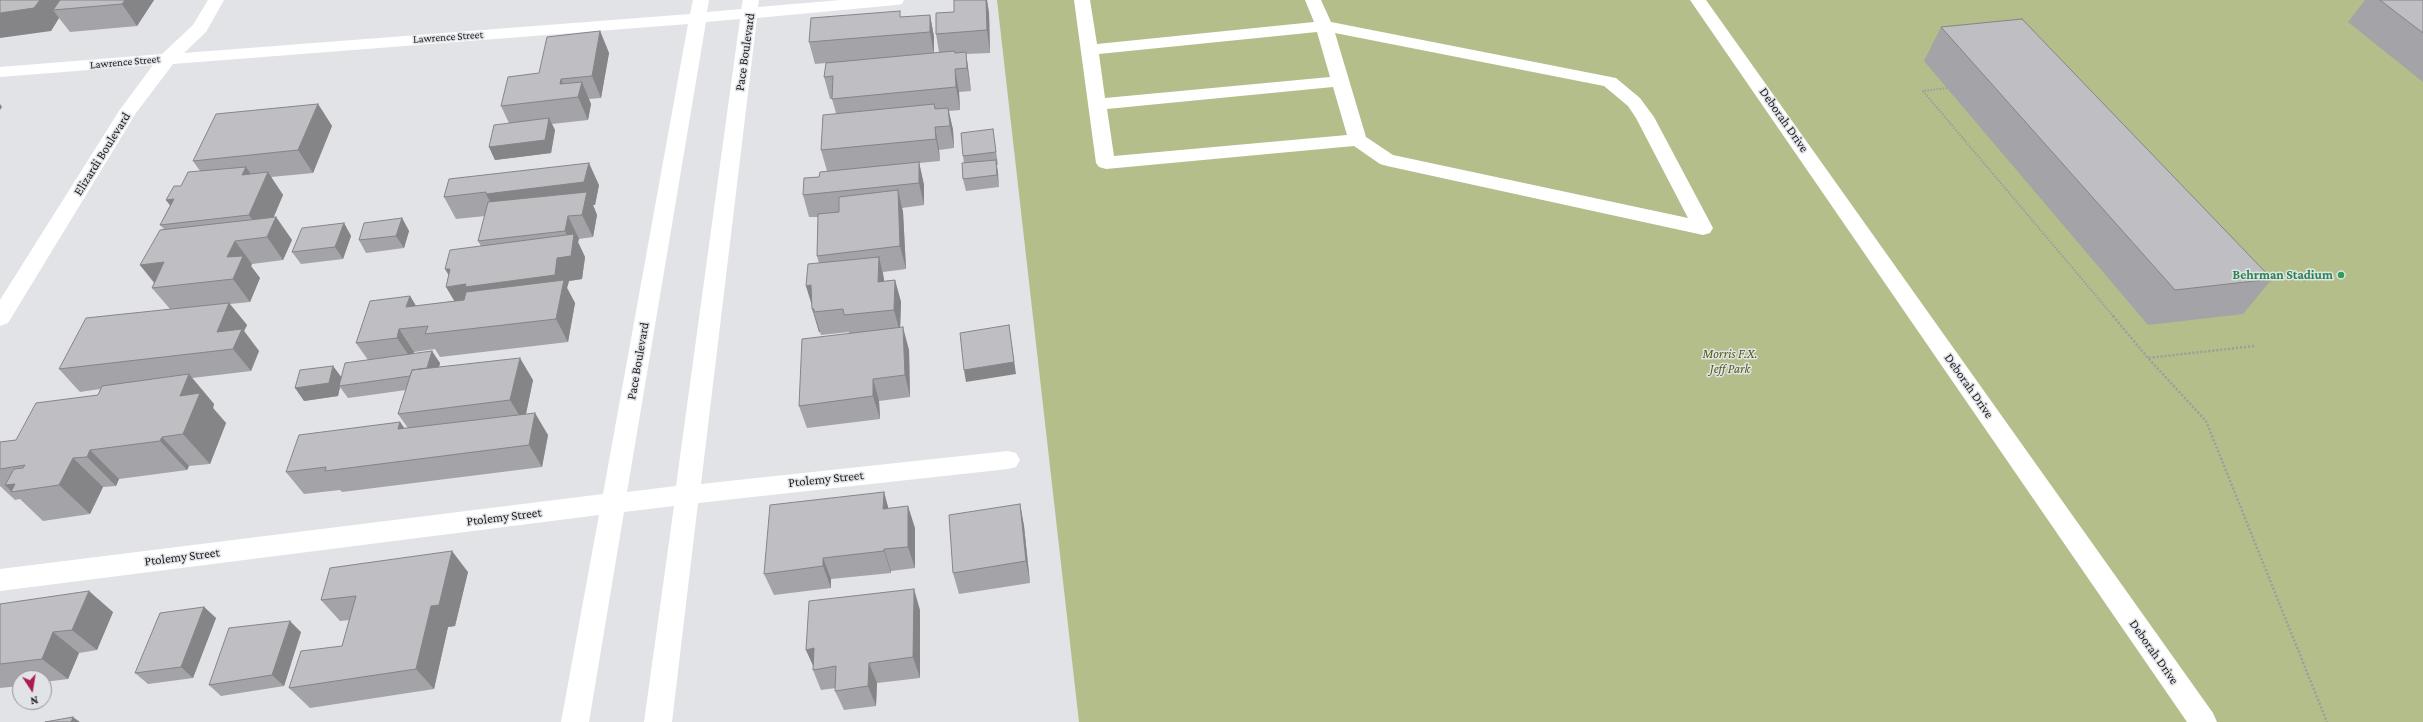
<!DOCTYPE html>
<style>
body{margin:0}
#map{position:relative;width:2423px;height:722px;overflow:hidden;background:#e1e3e7;font-family:"Crimson Pro",serif}
canvas{display:block}
.north{position:absolute;left:12px;top:670px;width:40px;height:40px;box-sizing:border-box;background:#e1e3e7;border:1px solid #959699;border-radius:50%;rotate:168deg;font-size:11px;font-weight:700;line-height:16px;text-align:center;color:#222224}
.north::after{content:'';display:block;margin:auto;width:14px;height:18px;background:#ac1b50;clip-path:polygon(50% 0,100% 100%,50% 72%,0 100%)}
</style>
<div id="map">
<canvas width="2423" height="722"></canvas>
<div class="north">N</div>
</div>
<script>
const ctx = document.querySelector('canvas').getContext('2d');
ctx.lineJoin = 'round';
function fillPath(path, color) { ctx.fillStyle = color; ctx.fill(path, 'evenodd'); }
const poly = rows => new Path2D(rows.map(r => 'M' + r).join(''));
function strokePath(path, color, width, dash) { ctx.strokeStyle = color; ctx.lineWidth = width; ctx.lineCap = dash ? 'butt' : 'round'; ctx.setLineDash(dash || []); ctx.stroke(path); }
function write(font, color, halo, rows, align = 'center') {
  ctx.font = font + ' "Crimson Pro",serif'; ctx.lineWidth = 3; ctx.setLineDash([]); ctx.textBaseline = 'middle'; ctx.strokeStyle = halo; ctx.fillStyle = color; for (const [text, x, y, turn = 0] of rows) {
    ctx.save(); ctx.translate(x, y); ctx.rotate((+turn || 0) * Math.PI / 180); ctx.textAlign = isNaN(turn) ? turn : align; if (halo) ctx.strokeText(text, 0, 0); ctx.fillText(text, 0, 0); ctx.restore();
  }
}
fillPath(poly([
 [997,0,2423,0,2423,722,1079,722]
]), '#b3be8a');
strokePath(poly([
 [1947,88,1923,91,2114,317]
]), '#9c9da0', 2, [1.5, 1.5]);
strokePath(poly([
 [2113,316,2148,358],
 [2254,346,2148,358,2206,421,2327,722]
]), '#9c9da0', 2.5, [2, 2]);
fillPath(poly([
 [208,0,224,0,206,32,184,53,690,14,693,0,709,0,707,12,741,9,743,0,759,0,758,7,841,0,904,0,902,4,896,5,757,18,701,484,1008,451,1016,453,1020,460,1016,467,1008,469,698,503,672,722,644,722,674,506,624,512,589,722,561,722,599,515,0,591,0,569,603,494,688,24,173,64,136,113,8,323,0,326,0,300,119,111,153,65,0,77,0,67,162,54,193,25,208,0],
 [740,19,676,486,627,492,706,22,740,19],
 [1074,0,1090,0,1097,44,1314,22,1305,0,1321,0,1331,22,1616,78,1640,98,1654,117,1713,228,1710,233,1703,235,1387,166,1380,164,1354,146,1106,169,1099,167,1096,163,1074,0],
 [1317,32,1330,77,1105,98,1099,54,1317,32],
 [1335,33,1604,86,1628,106,1636,118,1688,218,1393,155,1366,137,1335,33],
 [1333,87,1347,135,1114,156,1107,109,1333,87],
 [1690,0,1706,0,2213,713,2217,722,2187,722,1690,0]
]), '#fff');
fillPath(poly([
 [0,0,154,0,137,26,70,32,59,18,51,31],
 [954,0,987,0,989,13,990,53,966,54,969,75,971,91,959,92,960,110,949,111,953,130,954,148,939,150,940,161,919,163,924,185,924,205,902,208,903,212,906,269,883,272,884,281,895,280,901,302,900,327,909,350,910,397,879,401,880,419,807,428,799,406,849,334,849,332,821,335,820,332,819,332,812,304,806,286,819,263,817,256,818,217,809,217,803,195,819,177,827,171,821,150,836,113,832,99,830,99,824,77,826,63,815,64,809,42,902,17,930,15,934,37,934,53,939,52,936,34,954,12],
 [2365,0,2423,0,2423,82,2348,22],
 [1941,27,2272,279,2243,314,2148,325,1924,61],
 [600,31,609,53,601,98,589,99,591,104,588,120,552,124,555,130,551,153,495,160,489,147,509,123,501,106,539,73],
 [318,104,332,126,313,173,271,177,283,195,273,217,276,217,292,240,283,260,252,264,251,266,260,278,250,302,230,304,247,325,244,331,259,351,251,371,192,378,214,404,213,408,226,423,210,464,189,466,187,470,119,479,116,486,103,487,90,514,43,521,20,499,15,500,0,486,0,442,16,440,98,395,100,389,80,392,59,369,170,309,152,288,154,283,140,265,164,229,160,225,170,205,166,200,181,186,200,171,193,161],
 [993,129,998,165,996,165,999,187,966,191,963,179,964,163,963,156],
 [449,179,599,185,595,205,593,205,597,215,593,237,579,239,578,242,585,257,582,279,569,281,567,288,575,303,568,342,440,357,435,349,414,352,413,354,440,363,439,367,533,380,526,414,548,435,542,467,342,492,340,490,304,494,286,472,400,422,405,429,408,428,398,414,406,390,348,398,340,387,338,396,304,401,333,366,341,377,368,360,356,343,410,296,416,306,454,301,481,246,478,241,485,216,456,219,444,197],
 [402,218,409,231,404,248,366,253,359,240],
 [344,223,351,236,343,259,301,264,292,252],
 [884,492,888,508,915,528,915,568,891,571,891,573,831,579,831,588,774,595,764,574],
 [1020,504,1024,526,1030,583,959,594,953,573],
 [468,572,455,626,448,627,434,689,310,708,289,688,342,646,349,620,340,621,321,600],
 [0,604,113,612,97,650,79,653,68,679,44,682,44,678,20,678,20,686,0,688],
 [204,607,216,618,193,678,148,684,135,673],
 [920,610,920,678,877,683,876,706,844,710,835,691,836,688,821,690,813,670,813,665,806,650],
 [301,632,284,686,221,696,209,685]
]), '#a3a3a8');
fillPath(poly([
 [40,0,72,0,53,10,59,18,51,31,0,38,0,13],
 [125,0,154,0,137,26,122,4],
 [986,0,987,0,989,13,990,53,987,30],
 [930,15,934,37,934,55,930,32],
 [600,31,609,53,601,98,592,76],
 [966,52,969,75,971,91,967,68],
 [955,69,959,92,960,110,956,87],
 [561,79,570,98,560,84],
 [582,82,591,104,588,120,578,97],
 [0,104,2,107,0,110],
 [318,104,332,126,313,173,298,150],
 [948,108,953,130,954,148,950,126],
 [549,118,555,130,551,153,495,160,489,147],
 [935,127,939,150,940,161,936,139],
 [996,160,998,172,999,187,997,175],
 [919,162,924,185,924,205,919,183],
 [589,163,599,185,595,205,593,205,597,215,593,237,582,215,498,217,486,194],
 [246,167,261,189,268,172,283,195,265,238,249,215,242,175],
 [898,190,903,212,906,269,900,246],
 [174,199,183,222,166,200],
 [568,216,579,239,578,242,585,257,582,279,569,281,567,288,575,303,568,342,556,319,459,309,446,287,455,286,445,269,557,258,572,247,565,231],
 [276,217,292,240,283,260,267,237],
 [402,218,409,231,404,248,396,236],
 [344,223,351,236,343,259,335,247],
 [235,241,252,264,251,266,260,278,250,302,233,279,227,257],
 [879,257,884,279,884,304,878,282],
 [164,262,158,287,140,265],
 [895,280,901,302,900,332,894,310],
 [811,285,813,309,806,286],
 [410,296,424,319,406,307],
 [229,303,247,325,244,331,259,351,251,371,233,349,217,332],
 [812,309,814,309,814,312,820,332,819,332],
 [1009,325,1016,374,966,382,964,370],
 [903,327,909,350,910,397,905,375],
 [399,329,414,352,412,360,397,338],
 [432,351,440,363,434,386,426,374],
 [520,358,533,380,524,423,510,400],
 [333,366,342,378,339,386,340,387,338,396,304,401,295,388],
 [189,374,214,404,213,408,226,423,210,464,183,434,180,396],
 [873,379,879,401,880,419,873,396],
 [535,413,548,435,542,467,529,445],
 [400,422,416,445,398,429],
 [162,437,189,466,187,470,160,441],
 [90,450,119,479,116,486,87,457],
 [73,458,103,487,90,514,59,485],
 [15,484,12,492,5,485],
 [884,492,890,514,883,509],
 [1020,504,1024,526,1030,583,1026,561],
 [908,506,915,528,915,568,908,547],
 [884,549,891,571,891,573,884,551],
 [452,551,468,572,455,626,448,627,434,689,416,669,431,606],
 [823,558,831,579,831,588,823,566],
 [914,589,920,610,920,678,913,657],
 [89,591,113,612,97,650,72,630],
 [204,607,216,618,193,678,181,667],
 [290,621,301,632,284,686,272,675],
 [53,632,79,653,68,679,42,659],
 [814,648,815,670,806,650],
 [869,663,877,683,876,706,868,686],
 [73,717,80,722,71,722]
]), '#858588');
const building = poly([
 [0,0,40,0,34,8,0,13,0,0],
 [60,0,125,0,122,4,53,10,60,0],
 [954,0,986,0,987,30,936,34,936,13,954,12,954,0],
 [2380,0,2423,0,2423,33,2380,0],
 [900,11,900,17,930,15,930,32,809,42,811,18,900,11],
 [2022,19,2272,279,2175,290,1941,27,2022,19],
 [600,31,592,76,561,79,560,84,582,82,578,97,501,106,508,77,539,73,547,37,600,31],
 [954,51,955,53,966,52,967,68,955,69,956,87,832,99,833,76,824,77,826,63,954,51],
 [318,104,298,150,193,161,216,114,318,104],
 [934,104,935,109,948,108,950,126,935,127,936,139,821,150,823,115,934,104],
 [549,118,545,140,489,147,494,125,549,118],
 [993,129,996,152,963,156,961,133,993,129],
 [996,160,997,175,963,179,962,163,996,160],
 [919,162,919,183,803,195,804,178,819,177,820,172,919,162],
 [589,163,584,182,486,194,486,192,444,197,449,179,589,163],
 [246,167,242,175,268,172,249,215,160,225,174,199,166,200,174,186,181,186,188,172,246,167],
 [898,190,900,246,817,256,818,214,839,212,839,197,898,190],
 [587,192,582,215,568,216,565,231,478,241,488,202,587,192],
 [276,217,267,237,235,241,227,257,243,256,233,279,152,288,164,262,140,265,160,230,276,217],
 [402,218,396,236,359,240,364,223,402,218],
 [344,223,335,247,292,252,302,228,344,223],
 [574,234,571,256,557,258,555,275,465,287,466,284,446,287,450,269,445,269,450,250,574,234],
 [879,257,878,282,895,280,894,310,844,315,843,309,814,312,814,309,812,309,811,285,806,286,808,264,879,257],
 [564,280,556,319,425,334,428,326,399,329,397,338,356,343,370,301,410,296,406,307,464,300,466,292,564,280],
 [229,303,217,332,242,329,233,349,59,369,86,318,229,303],
 [1009,325,1014,362,964,370,960,333,1009,325],
 [903,327,905,375,873,379,873,396,799,406,802,339,903,327],
 [432,351,427,368,412,370,410,376,339,386,345,363,432,351],
 [520,358,510,400,398,414,412,370,520,358],
 [333,366,329,383,295,388,300,370,333,366],
 [189,374,180,396,200,393,183,434,162,437,160,441,90,450,87,457,73,458,59,485,11,492,15,484,5,485,14,469,23,468,25,465,0,469,0,442,16,440,36,403,98,395,102,386,189,374],
 [535,413,529,445,325,471,326,467,286,472,299,435,400,422,398,429,535,413],
 [884,492,883,509,908,506,908,547,884,549,884,551,823,558,823,566,764,574,770,505,884,492],
 [1020,504,1026,561,953,573,949,515,1020,504],
 [452,551,439,605,431,606,416,669,289,688,301,651,342,646,356,596,321,600,330,568,452,551],
 [914,589,913,657,869,663,868,686,835,691,836,666,813,670,814,648,806,650,809,601,914,589],
 [89,591,72,630,53,632,42,659,0,664,0,604,89,591],
 [204,607,181,667,135,673,160,613,204,607],
 [290,621,272,675,209,685,229,628,290,621],
 [73,717,71,722,45,722,73,717]
]);
fillPath(building, '#bebec3');
strokePath(building, '#858588', 1);
for (const [x, y, r, color] of [
 [2341,275,4,"#2e9e5b"]
]) { const dot = new Path2D(); dot.arc(x, y, r, 0, 2 * Math.PI); ctx.fillStyle = color; ctx.fill(dot); strokePath(dot, '#e1e3e7', 1.5); }
write('11px', '#222224', '#e1e3e7', [
 ["Lawrence Street",448,37,-4],
 ["Lawrence Street",125,62,-5]
]);
write('13px', '#222224', '#e1e3e7', [
 ["Pace Boulevard",745,52,-82],
 ["Deborah Drive",1784,120,55],
 ["Elizardi Boulevard",102,154,-58],
 ["Pace Boulevard",638,361,-80],
 ["Deborah Drive",1969,386,55],
 ["Ptolemy Street",826,479,-6],
 ["Ptolemy Street",504,517,-7],
 ["Ptolemy Street",182,557,-7],
 ["Deborah Drive",2154,652,55]
]);
write('bold 13px', '#27864d', '#e1e3e7', [
 ["Behrman Stadium",2333,275]
], 'right');
write('italic 13px', '#525d13', '#e1e3e7', [
 ["Morris F.X.",1730,354],
 ["Jeff Park",1730,369]
]);
</script>
